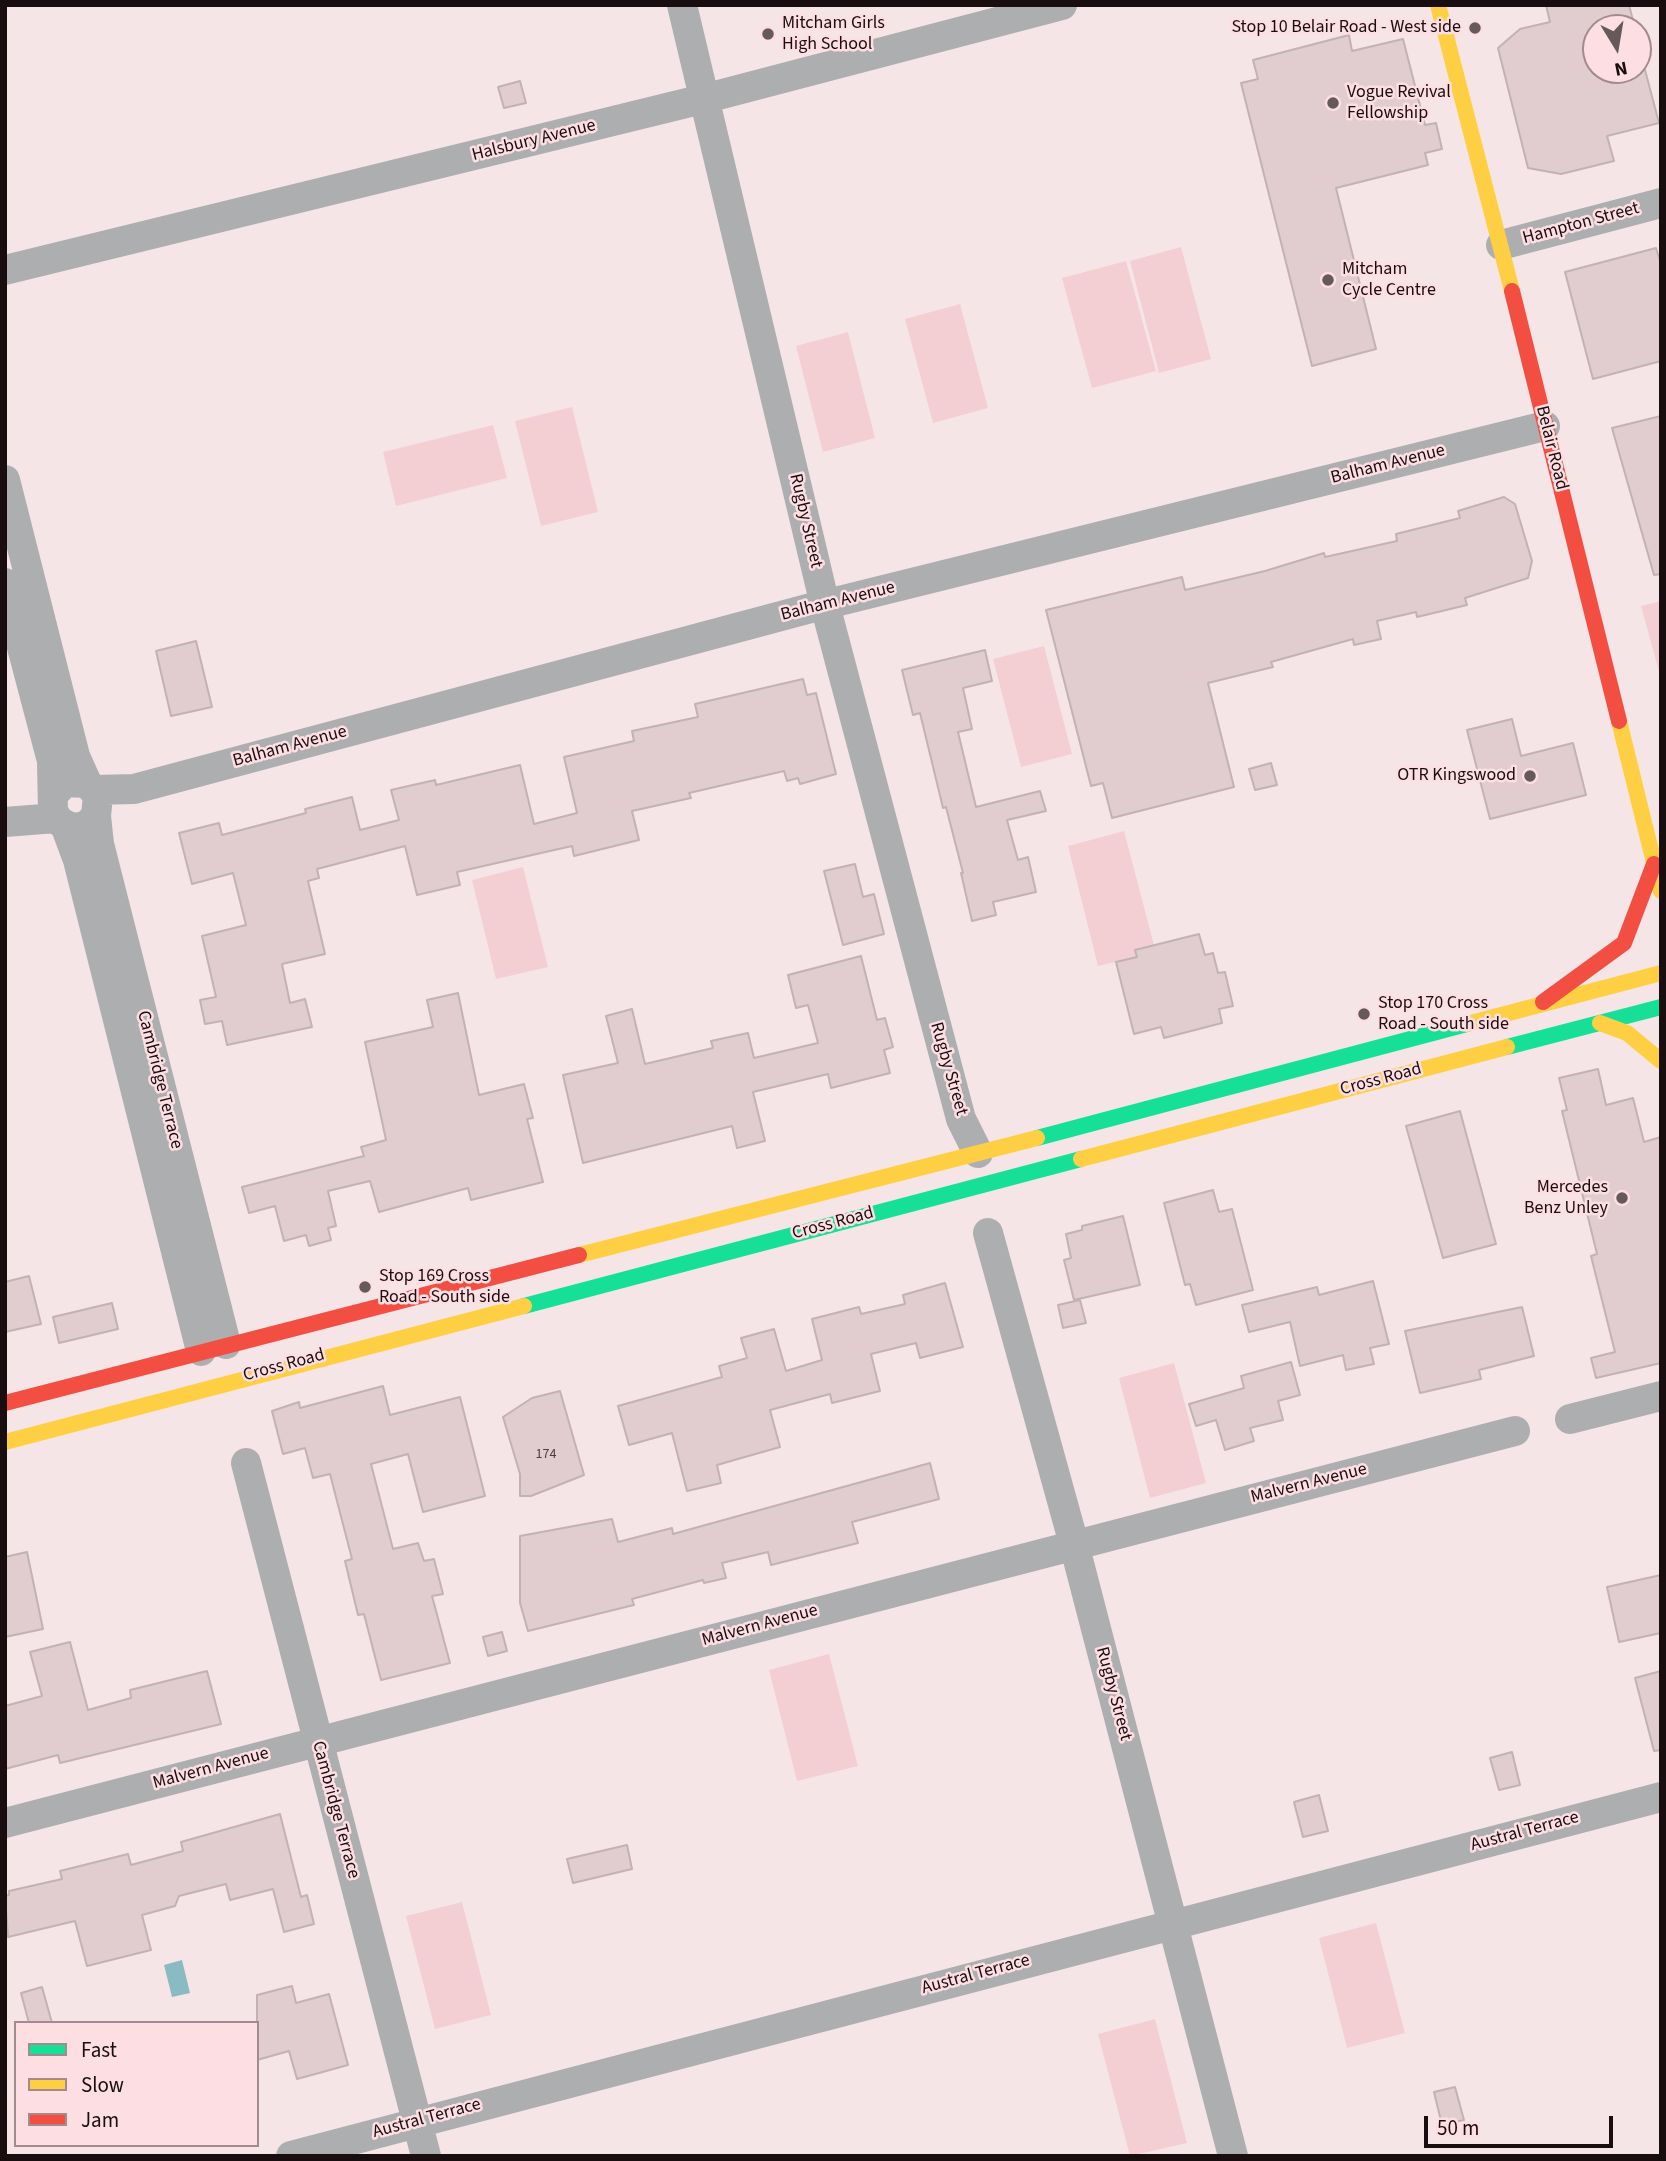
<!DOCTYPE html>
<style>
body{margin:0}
#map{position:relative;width:1666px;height:2161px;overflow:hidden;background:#f6e5e7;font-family:"Source Sans 3",sans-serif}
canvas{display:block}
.frame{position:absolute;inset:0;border:7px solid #190d0f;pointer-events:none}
.legend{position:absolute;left:14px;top:2021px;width:245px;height:126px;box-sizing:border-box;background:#fddee2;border:2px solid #a28a8e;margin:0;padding:9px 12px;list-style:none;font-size:21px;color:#190d0f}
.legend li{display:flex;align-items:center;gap:14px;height:35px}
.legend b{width:35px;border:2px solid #a28a8e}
.north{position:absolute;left:1582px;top:14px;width:70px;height:70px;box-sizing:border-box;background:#fddee2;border:2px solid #a28a8e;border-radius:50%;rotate:169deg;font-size:19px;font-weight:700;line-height:28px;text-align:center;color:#190d0f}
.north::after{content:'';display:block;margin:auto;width:24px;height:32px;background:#66595b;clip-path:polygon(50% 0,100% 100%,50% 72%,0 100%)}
.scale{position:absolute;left:1424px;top:2116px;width:189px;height:32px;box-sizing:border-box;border:4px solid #190d0f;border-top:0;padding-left:9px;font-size:21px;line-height:24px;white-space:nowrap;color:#190d0f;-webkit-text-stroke:5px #fddee2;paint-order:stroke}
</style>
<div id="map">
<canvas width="1666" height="2161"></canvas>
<div class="frame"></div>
<ul class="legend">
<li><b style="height:9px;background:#16e098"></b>Fast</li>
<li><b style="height:9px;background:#ffcf43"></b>Slow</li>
<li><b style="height:9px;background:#f24e42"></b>Jam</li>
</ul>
<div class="north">N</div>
<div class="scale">50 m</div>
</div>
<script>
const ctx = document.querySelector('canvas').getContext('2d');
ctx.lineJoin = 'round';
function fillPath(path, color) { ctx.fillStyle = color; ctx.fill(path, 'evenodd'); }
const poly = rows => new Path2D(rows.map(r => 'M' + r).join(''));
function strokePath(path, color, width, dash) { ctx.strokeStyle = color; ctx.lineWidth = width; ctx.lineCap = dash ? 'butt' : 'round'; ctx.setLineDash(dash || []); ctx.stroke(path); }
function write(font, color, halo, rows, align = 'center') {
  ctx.font = font + ' "Source Sans 3",sans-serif'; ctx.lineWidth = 5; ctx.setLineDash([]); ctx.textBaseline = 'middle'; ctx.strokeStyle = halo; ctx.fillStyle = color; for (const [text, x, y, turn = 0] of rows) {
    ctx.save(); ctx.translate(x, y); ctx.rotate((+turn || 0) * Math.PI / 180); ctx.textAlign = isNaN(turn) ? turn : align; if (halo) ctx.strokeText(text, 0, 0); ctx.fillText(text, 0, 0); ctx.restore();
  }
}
fillPath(poly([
 [1181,247,1211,359,1159,373,1130,261],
 [1126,261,1156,371,1092,388,1062,278],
 [960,304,988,408,933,423,905,319],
 [848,332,875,438,823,452,796,346],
 [572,407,598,512,541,526,515,421],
 [493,425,507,478,396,506,383,452],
 [1661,601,1661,679,1641,606],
 [1044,646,1072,754,1021,767,993,659],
 [1124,831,1154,945,1135,950,1137,957,1098,966,1068,846],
 [523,867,548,967,496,979,472,880],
 [1174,1363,1206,1483,1150,1498,1119,1378],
 [829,1654,858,1766,797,1781,769,1670],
 [462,1902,491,2015,435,2029,406,1916],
 [1376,1923,1405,2033,1347,2048,1319,1938],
 [1155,2019,1187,2143,1130,2156,1098,2034]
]), '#f3cfd4');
fillPath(poly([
 [182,1960,190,1993,172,1997,164,1965]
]), '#8abac2');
const building = poly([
 [1546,5,1629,5,1635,28,1596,28,1596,70,1645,70,1659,123,1607,136,1614,161,1561,174,1528,168,1498,48,1520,29,1550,22,1546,5],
 [1349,35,1352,51,1403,39,1425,125,1436,123,1442,149,1425,153,1428,165,1336,188,1376,349,1312,366,1241,83,1258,79,1253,60,1349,35],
 [520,81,526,103,504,108,498,87,520,81],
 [1656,248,1661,264,1661,361,1593,379,1565,272,1656,248],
 [1661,416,1661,574,1654,575,1612,428,1661,416],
 [1504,497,1515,504,1532,561,1528,578,1465,598,1467,605,1417,617,1416,612,1377,621,1381,639,1354,645,1353,639,1271,662,1273,667,1208,683,1234,787,1112,818,1103,783,1091,786,1046,610,1182,577,1185,590,1265,571,1324,553,1325,557,1397,541,1396,534,1460,518,1458,511,1504,497],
 [196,641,212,707,171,716,156,651,196,641],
 [985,650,992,681,963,688,972,729,958,732,976,807,1040,791,1046,811,1007,820,1018,860,1028,857,1036,892,993,902,996,915,972,921,961,873,963,873,946,807,943,808,920,713,913,715,902,670,985,650],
 [803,679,807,695,816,693,836,774,800,784,798,778,787,781,784,771,689,793,691,798,632,811,639,840,574,856,572,846,457,872,460,885,417,895,405,846,317,869,319,878,308,881,325,954,282,964,290,1003,305,999,312,1027,227,1045,222,1021,205,1024,200,1000,216,997,202,936,246,925,233,873,192,884,179,833,219,823,222,835,306,813,305,809,352,797,360,830,399,820,391,790,435,780,436,785,520,765,534,824,577,813,564,757,634,741,632,731,698,717,695,704,803,679],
 [1512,719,1521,756,1573,743,1586,795,1490,819,1467,730,1512,719],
 [1271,763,1277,785,1255,790,1249,769,1271,763],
 [855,864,863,897,874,894,884,934,843,945,824,871,855,864],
 [1199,934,1205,955,1213,953,1218,973,1225,972,1233,1006,1219,1009,1222,1023,1164,1038,1161,1027,1134,1034,1116,962,1137,957,1135,950,1199,934],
 [861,956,877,1020,885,1018,893,1047,884,1050,890,1073,831,1088,828,1074,753,1092,765,1141,737,1148,732,1126,583,1163,563,1075,618,1063,606,1016,632,1009,645,1064,713,1048,711,1041,748,1033,754,1058,818,1043,808,1005,796,1008,788,975,861,956],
 [458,993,479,1095,524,1084,533,1118,527,1119,543,1182,471,1200,468,1188,379,1212,370,1181,328,1191,336,1226,328,1228,331,1240,309,1246,306,1235,284,1241,275,1206,249,1213,242,1187,364,1156,361,1147,386,1140,365,1042,433,1027,427,1000,458,993],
 [1598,1069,1606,1105,1633,1098,1644,1142,1661,1137,1661,1363,1596,1378,1591,1358,1615,1352,1591,1256,1597,1254,1562,1111,1567,1110,1559,1078,1598,1069],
 [1460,1111,1496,1244,1443,1258,1406,1126,1460,1111],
 [1213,1190,1219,1212,1232,1209,1253,1290,1196,1305,1190,1284,1185,1285,1164,1203,1213,1190],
 [1123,1216,1140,1285,1074,1300,1064,1260,1071,1258,1066,1234,1082,1230,1082,1226,1123,1216],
 [29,1276,41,1324,5,1332,5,1282,29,1276],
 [1373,1281,1389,1344,1370,1348,1374,1364,1346,1370,1343,1355,1300,1366,1290,1322,1249,1332,1242,1305,1317,1287,1319,1295,1373,1281],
 [945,1283,963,1347,920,1358,916,1343,871,1354,880,1391,832,1403,830,1394,770,1410,780,1447,717,1465,721,1483,687,1491,672,1433,629,1445,618,1406,722,1377,719,1366,747,1358,741,1338,774,1329,786,1371,822,1360,812,1319,859,1307,861,1314,905,1304,903,1295,945,1283],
 [1080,1300,1086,1323,1063,1328,1058,1305,1080,1300],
 [112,1303,118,1329,59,1343,53,1317,112,1303],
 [1522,1307,1534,1356,1479,1370,1481,1379,1420,1393,1405,1331,1522,1307],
 [1291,1362,1300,1395,1278,1401,1283,1420,1250,1428,1254,1441,1225,1450,1216,1420,1196,1426,1189,1404,1244,1388,1241,1376,1291,1362],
 [383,1386,390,1415,460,1397,485,1496,423,1512,408,1454,371,1464,393,1549,418,1543,424,1561,434,1559,443,1594,432,1596,450,1663,381,1680,364,1614,358,1615,345,1561,352,1559,330,1474,313,1478,305,1448,283,1454,272,1411,299,1402,300,1408,383,1386],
 [560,1391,584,1475,531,1496,520,1496,520,1474,503,1417,532,1398,560,1391],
 [930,1463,939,1499,852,1522,858,1543,771,1565,768,1552,722,1563,726,1578,704,1583,703,1580,632,1599,634,1605,528,1631,520,1603,520,1536,612,1519,618,1542,672,1528,673,1534,930,1463],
 [27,1552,43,1629,5,1637,5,1557,27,1552],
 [1661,1575,1661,1633,1619,1642,1607,1587,1661,1575],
 [502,1632,507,1651,488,1656,483,1637,502,1632],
 [70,1642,88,1710,131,1698,130,1690,207,1671,221,1724,60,1763,58,1755,5,1769,5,1706,42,1696,30,1652,70,1642],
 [1661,1671,1661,1750,1654,1751,1635,1678,1661,1671],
 [1512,1752,1520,1785,1499,1790,1490,1758,1512,1752],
 [1319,1795,1328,1831,1303,1837,1294,1802,1319,1795],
 [280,1814,301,1897,307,1895,314,1924,284,1932,273,1889,230,1900,226,1884,179,1896,175,1906,142,1915,151,1950,87,1966,75,1921,8,1937,5,1896,9,1895,9,1891,62,1879,60,1871,128,1854,131,1865,183,1851,181,1842,280,1814],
 [627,1845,632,1869,573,1883,567,1859,627,1845],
 [292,1986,296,2003,329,1994,348,2065,297,2079,289,2051,257,2060,257,1995,292,1986],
 [42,1987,52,2023,29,2023,21,1993,42,1987],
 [1455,2087,1464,2120,1442,2125,1434,2092,1455,2087]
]);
fillPath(building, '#e1cdd0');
strokePath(building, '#c1b2b4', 2);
strokePath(poly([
 [682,5,825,605,961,1119,978,1153],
 [1501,245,1661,203],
 [5,270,707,98,1062,5],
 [5,480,75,756,87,783],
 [5,583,52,761,53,812,60,822,72,828,86,826,96,816,98,795,87,783,65,782,55,793],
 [95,790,134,789,811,608,1545,426],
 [96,816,99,844,226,1344],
 [5,822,56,818],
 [65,825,78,860,201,1351],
 [988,1233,1074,1544,1233,2156],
 [1570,1419,1661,1396],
 [246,1463,426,2156],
 [5,1823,1515,1431],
 [291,2156,1661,1797]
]), '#adaeaf', 30);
strokePath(poly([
 [1507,1047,1661,1007],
 [1037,1138,1467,1024],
 [524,1306,1081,1159]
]), '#16e098', 16);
strokePath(poly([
 [1438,5,1512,291],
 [1619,721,1661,891],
 [1600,1023,1627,1033,1661,1061],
 [1467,1024,1661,973],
 [1081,1159,1507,1047],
 [579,1255,1037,1138],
 [5,1442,524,1306]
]), '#ffcf43', 16);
strokePath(poly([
 [1512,291,1619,721],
 [1543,1002,1624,943,1654,864],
 [5,1403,579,1255]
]), '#f24e42', 16);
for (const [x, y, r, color] of [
 [1475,28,7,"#66595b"],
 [768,34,7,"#66595b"],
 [1333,103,7,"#66595b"],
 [1328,280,7,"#66595b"],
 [1530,776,7,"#66595b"],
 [1364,1014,7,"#66595b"],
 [1622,1198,7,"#66595b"],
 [365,1287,7,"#66595b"]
]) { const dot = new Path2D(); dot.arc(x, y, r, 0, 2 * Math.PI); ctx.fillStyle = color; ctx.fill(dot); strokePath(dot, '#fddee2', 2.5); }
write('14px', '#4b3d3f', null, [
 ["174",546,1455]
]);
write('18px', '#190d0f', '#fddee2', [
 ["Mitcham Girls",782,24],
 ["High School",782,45],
 ["Stop 10 Belair Road - West side",1461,28,"right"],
 ["Vogue Revival",1347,93],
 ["Fellowship",1347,114],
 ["Mitcham",1342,270],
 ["Cycle Centre",1342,291],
 ["OTR Kingswood",1516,776,"right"],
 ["Stop 170 Cross",1378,1004],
 ["Road - South side",1378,1025],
 ["Mercedes",1608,1188,"right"],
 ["Benz Unley",1608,1209,"right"],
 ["Stop 169 Cross",379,1277],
 ["Road - South side",379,1298]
], 'left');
write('18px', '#190d0f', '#fddee2', [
 ["Halsbury Avenue",534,141,-14],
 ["Hampton Street",1581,224,-15],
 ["Belair Road",1551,448,76],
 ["Balham Avenue",1388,465,-14],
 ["Rugby Street",805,521,77],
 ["Balham Avenue",838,602,-14],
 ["Balham Avenue",290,747,-15],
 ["Rugby Street",948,1069,74],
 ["Cambridge Terrace",159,1080,76],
 ["Cross Road",1381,1080,-15],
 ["Cross Road",833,1224,-15],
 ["Cross Road",284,1366,-15],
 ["Malvern Avenue",1309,1484,-14],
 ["Malvern Avenue",760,1626,-15],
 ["Rugby Street",1113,1694,75],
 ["Malvern Avenue",211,1769,-15],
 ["Cambridge Terrace",335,1810,75],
 ["Austral Terrace",1525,1832,-15],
 ["Austral Terrace",976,1975,-15],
 ["Austral Terrace",427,2119,-15]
]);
</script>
